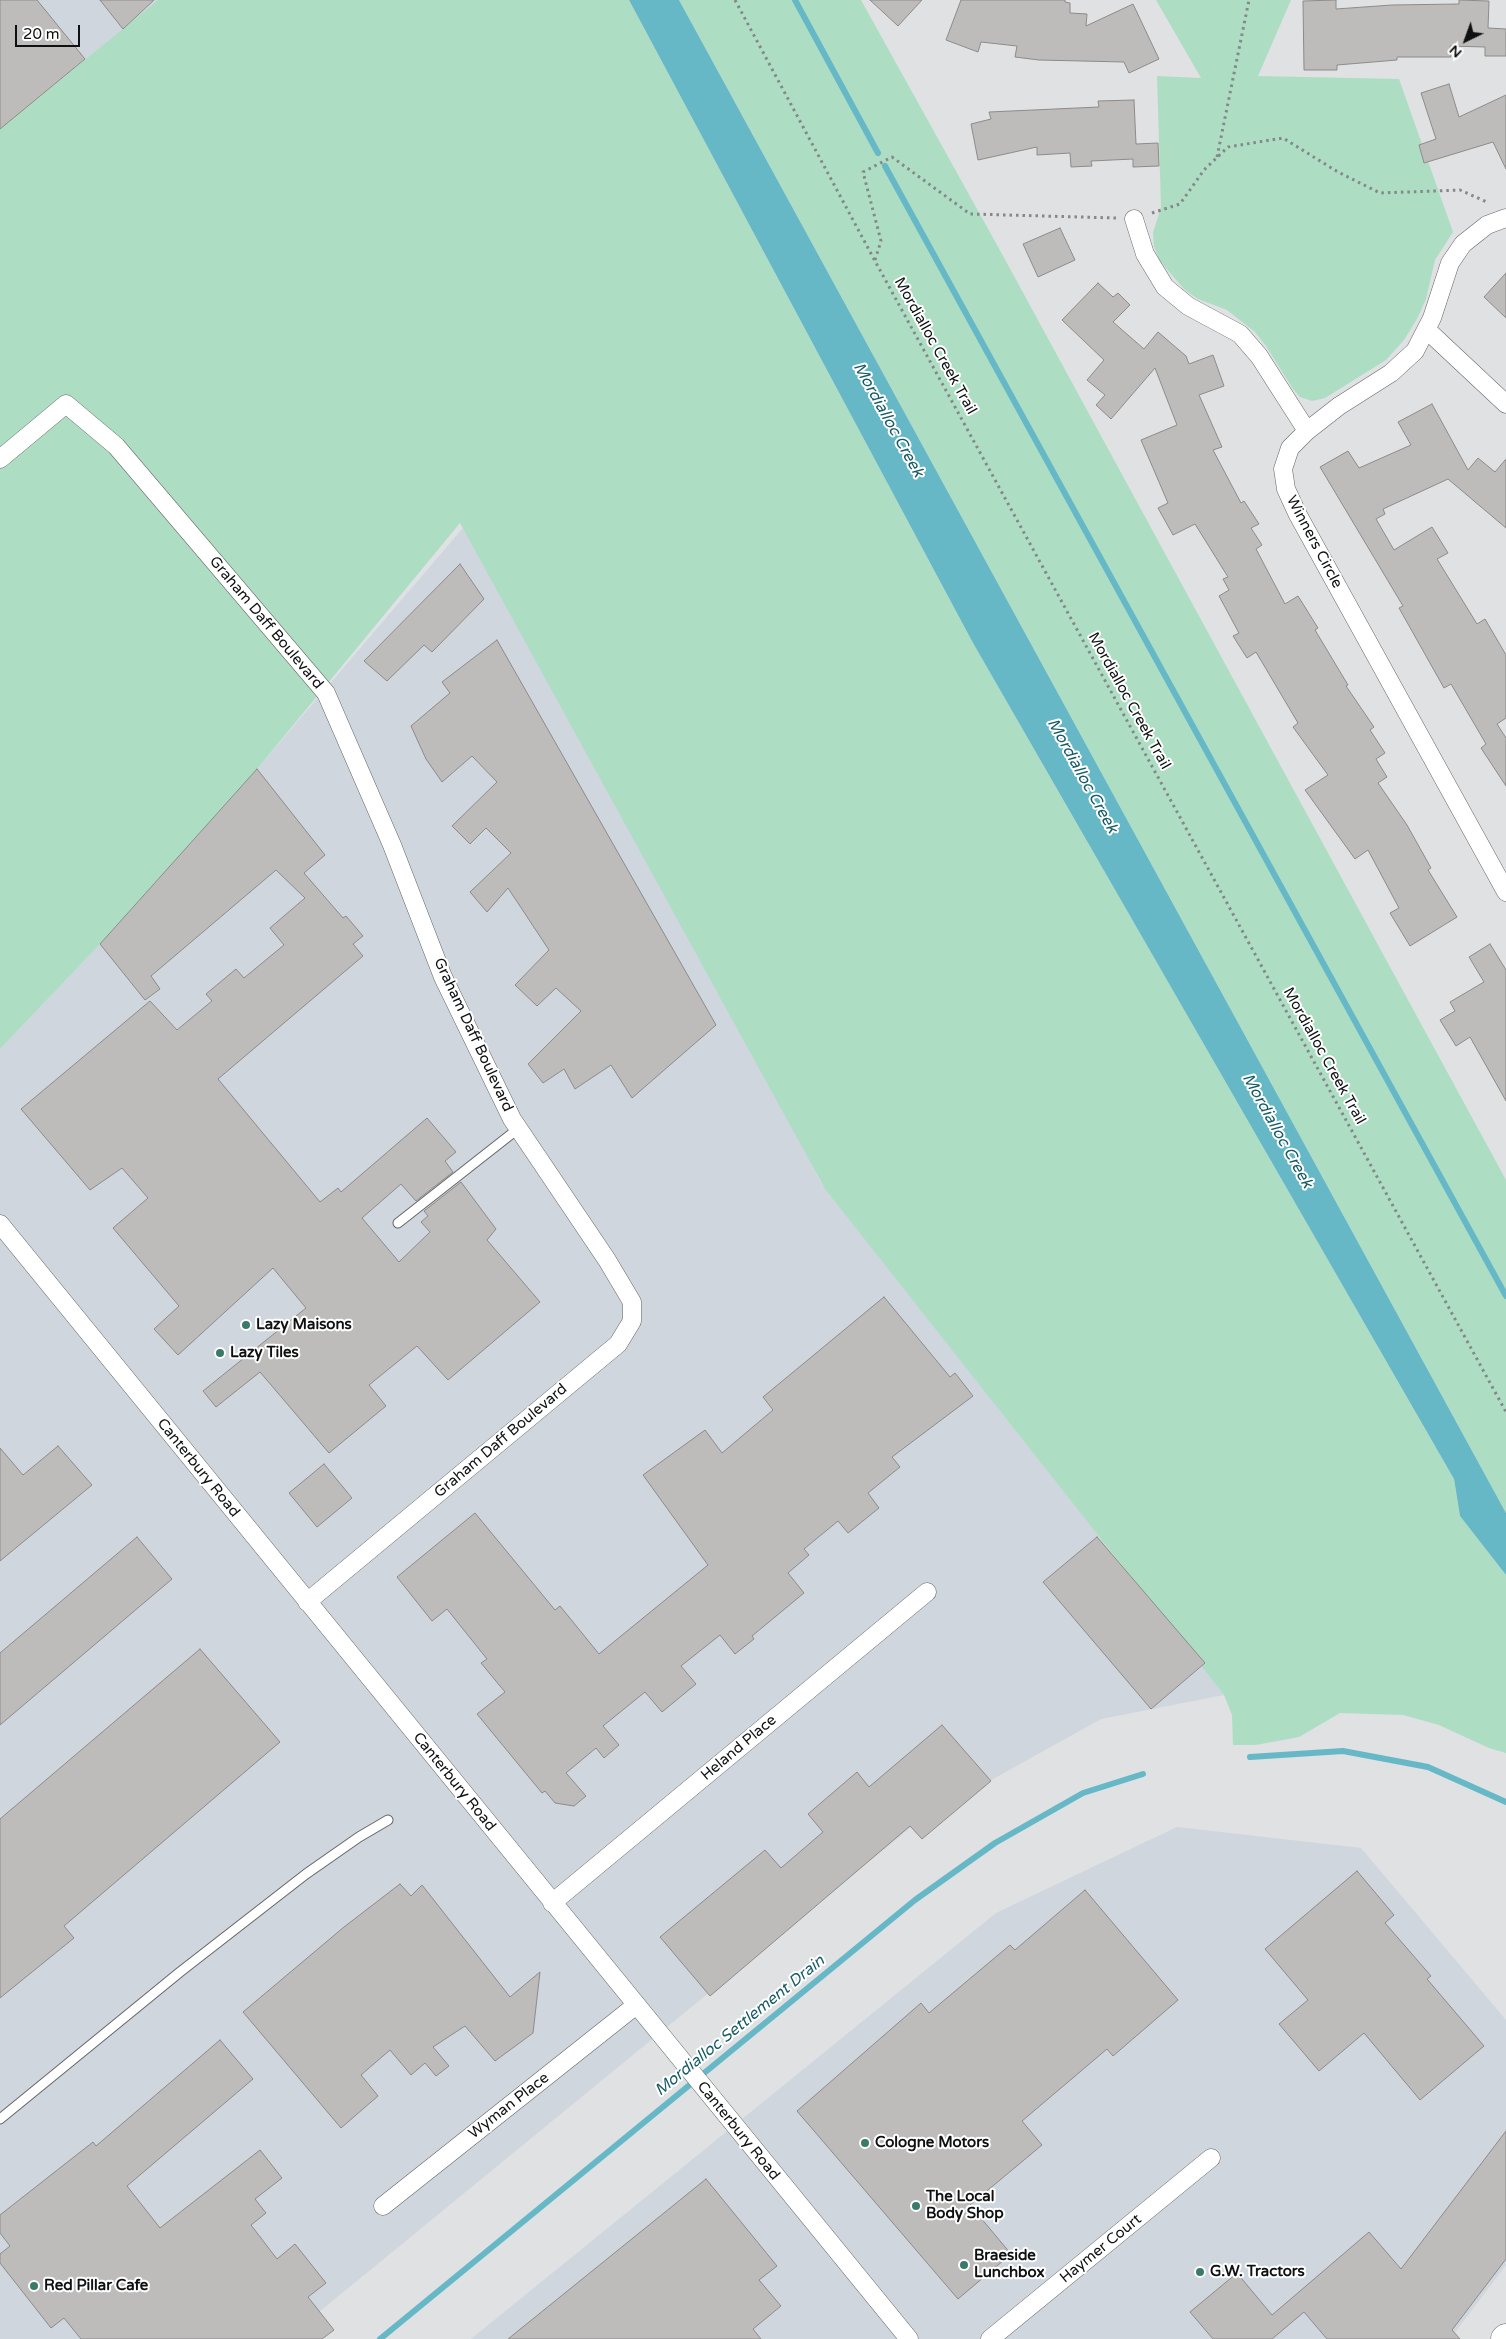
<!DOCTYPE html>
<style>
body{margin:0}
#map{position:relative;width:1506px;height:2339px;overflow:hidden;background:#dfe1e3;font-family:"Varela Round",sans-serif}
canvas{display:block}
.north{position:absolute;left:1441px;top:15px;width:50px;height:50px;-webkit-text-stroke:4px #fff;paint-order:stroke;rotate:222deg;font-size:14px;font-weight:700;line-height:20px;text-align:center;color:#0f1011}
.north::after{content:'';display:block;margin:auto;width:18px;height:22px;background:#0f1011;clip-path:polygon(50% 0,100% 100%,50% 72%,0 100%)}
.scale{position:absolute;left:15px;top:25px;width:65px;height:22px;box-sizing:border-box;border:2px solid #0f1011;border-top:0;padding-left:6px;font-size:15px;line-height:18px;white-space:nowrap;color:#0f1011;-webkit-text-stroke:4px #fff;paint-order:stroke}
</style>
<div id="map">
<canvas width="1506" height="2339"></canvas>
<div class="north">N</div>
<div class="scale">20 m</div>
</div>
<script>
const ctx = document.querySelector('canvas').getContext('2d');
ctx.lineJoin = 'round';
function fillPath(path, color) { ctx.fillStyle = color; ctx.fill(path, 'evenodd'); }
const poly = rows => new Path2D(rows.map(r => 'M' + r).join(''));
function strokePath(path, color, width, dash) { ctx.strokeStyle = color; ctx.lineWidth = width; ctx.lineCap = dash ? 'butt' : 'round'; ctx.setLineDash(dash || []); ctx.stroke(path); }
function write(font, color, halo, rows, align = 'center') {
  ctx.font = font + ' "Varela Round",sans-serif'; ctx.lineWidth = 4; ctx.setLineDash([]); ctx.textBaseline = 'middle'; ctx.strokeStyle = halo; ctx.fillStyle = color; for (const [text, x, y, turn = 0] of rows) {
    ctx.save(); ctx.translate(x, y); ctx.rotate((+turn || 0) * Math.PI / 180); ctx.textAlign = isNaN(turn) ? turn : align; if (halo) ctx.strokeText(text, 0, 0); ctx.fillText(text, 0, 0); ctx.restore();
  }
}
fillPath(poly([
 [0,0,158,0,0,129],
 [474,515,821,1183,1224,1695,1101,1719,921,1819,286,2339,0,2339,0,1049,100,944,257,769],
 [1177,1827,1361,1848,1506,2020,1506,2265,1450,2339,471,2339,996,1913]
]), '#cfd6de');
fillPath(poly([
 [158,0,629,0,973,643,1454,1479,1460,1516,1506,1575,1506,1753,1489,1748,1439,1725,1403,1715,1340,1713,1299,1737,1256,1745,1233,1745,1232,1715,1224,1695,825,1189,460,523,257,769,100,944,0,1049,0,129],
 [679,0,861,0,1002,254,1506,1180,1506,1513],
 [1156,0,1291,0,1258,76,1399,79,1453,232,1435,260,1426,299,1417,319,1404,340,1386,360,1325,398,1312,401,1300,397,1293,389,1266,346,1255,332,1227,310,1198,299,1185,290,1159,260,1154,246,1153,233,1161,207,1157,76,1201,78]
]), '#addec4');
fillPath(poly([
 [629,0,679,0,1506,1513,1506,1575,1460,1516,1454,1479,973,643]
]), '#67b8c7');
strokePath(poly([
 [795,0,878,153],
 [885,166,1506,1296],
 [1250,1757,1343,1751,1428,1767,1506,1802],
 [380,2339,915,1900,995,1843,1083,1793,1143,1774]
]), '#67b8c7', 6);
const building = poly([
 [0,0,37,0,85,59,0,129,0,0],
 [100,0,154,0,123,29,100,0],
 [870,0,922,0,898,26,870,0],
 [961,0,1065,0,1065,2,1070,3,1070,13,1087,14,1086,26,1133,4,1159,59,1129,73,1124,62,1039,60,1015,57,1017,46,981,42,978,52,946,40,961,0],
 [1336,0,1336,9,1392,5,1459,4,1459,0,1489,1,1488,28,1506,29,1506,56,1485,56,1485,47,1450,46,1451,57,1397,57,1397,60,1337,65,1337,70,1304,70,1303,1,1336,0],
 [1449,84,1459,117,1506,95,1506,169,1493,142,1424,163,1419,145,1436,139,1421,93,1449,84],
 [1134,100,1136,144,1158,143,1159,166,1133,167,1133,159,1091,161,1092,166,1071,167,1070,153,1037,155,1037,147,978,160,971,124,991,119,989,112,1099,107,1098,101,1134,100],
 [1060,228,1075,260,1038,277,1023,244,1060,228],
 [1506,273,1506,318,1484,297,1506,273],
 [1098,283,1113,297,1118,293,1130,305,1113,322,1144,349,1158,332,1186,356,1189,364,1213,355,1224,386,1199,395,1222,447,1213,450,1241,503,1244,501,1259,524,1251,528,1262,545,1256,549,1285,604,1298,596,1318,628,1315,630,1348,685,1346,686,1374,727,1370,730,1385,753,1376,759,1387,777,1378,783,1407,825,1431,868,1428,870,1457,917,1410,946,1390,913,1399,908,1368,850,1355,859,1305,790,1328,775,1293,727,1298,723,1256,652,1247,658,1233,636,1239,633,1219,596,1229,590,1223,579,1228,577,1195,524,1173,535,1158,508,1168,503,1141,440,1177,425,1155,368,1111,419,1096,405,1105,395,1087,380,1104,360,1062,320,1098,283],
 [1432,404,1468,470,1478,458,1495,472,1506,459,1506,528,1448,479,1383,509,1385,514,1376,519,1394,550,1432,527,1448,553,1437,559,1477,624,1485,619,1506,655,1506,718,1497,724,1506,738,1506,786,1481,748,1486,744,1451,684,1444,688,1399,608,1403,606,1320,467,1348,451,1359,468,1411,445,1398,422,1432,404],
 [460,564,484,599,432,652,424,645,387,681,364,661,460,564],
 [497,640,716,1025,632,1098,611,1065,575,1089,564,1069,543,1083,528,1064,581,1011,556,988,537,1006,515,985,549,950,508,888,487,912,470,892,511,853,486,828,470,844,452,826,497,782,472,756,442,782,426,759,411,726,450,693,442,682,497,640],
 [257,769,325,855,304,873,343,918,346,916,363,936,353,944,363,956,218,1079,320,1202,338,1188,341,1192,427,1118,456,1152,445,1161,453,1172,416,1201,401,1184,362,1218,399,1262,430,1232,421,1222,428,1216,424,1211,461,1182,496,1229,487,1240,540,1302,448,1380,417,1346,369,1385,386,1406,329,1453,260,1372,216,1407,203,1391,306,1308,273,1268,178,1355,154,1329,179,1306,113,1228,148,1198,122,1168,90,1190,21,1109,150,1001,177,1030,212,1001,206,994,236,969,244,978,284,945,270,928,305,898,276,870,151,976,160,989,145,1000,100,944,257,769],
 [1490,944,1506,970,1506,1101,1470,1037,1456,1046,1440,1020,1455,1011,1450,1002,1484,982,1469,957,1490,944],
 [884,1297,950,1377,955,1373,973,1396,892,1457,900,1467,868,1493,879,1508,848,1533,838,1521,804,1549,809,1555,788,1573,804,1593,752,1636,754,1639,735,1654,720,1635,681,1666,696,1684,662,1712,645,1692,603,1726,619,1745,604,1758,596,1748,566,1773,586,1796,574,1806,555,1803,545,1791,542,1793,477,1714,505,1692,481,1663,487,1659,447,1609,432,1621,397,1577,475,1513,555,1610,560,1606,599,1654,708,1565,643,1475,705,1430,722,1453,773,1410,763,1397,884,1297],
 [58,1446,92,1485,0,1561,0,1448,23,1475,58,1446],
 [324,1464,352,1498,317,1527,289,1493,324,1464],
 [137,1537,172,1579,0,1725,0,1653,137,1537],
 [1097,1537,1205,1663,1151,1709,1043,1582,1097,1537],
 [200,1649,280,1742,64,1926,74,1938,0,1998,0,1819,200,1649],
 [942,1725,991,1781,922,1839,910,1826,710,1996,660,1937,765,1850,781,1868,823,1832,808,1814,857,1772,869,1787,942,1725],
 [1357,1871,1394,1915,1385,1923,1431,1976,1427,1979,1484,2046,1420,2100,1364,2033,1319,2071,1279,2024,1308,2000,1265,1949,1357,1871],
 [400,1884,411,1896,422,1885,510,1997,540,1972,533,2033,495,2061,465,2026,433,2047,449,2066,436,2076,425,2063,411,2075,390,2050,361,2075,378,2096,341,2128,243,2012,344,1927,400,1884],
 [1085,1890,1178,2000,1113,2056,1107,2049,1022,2121,1042,2145,970,2205,1011,2254,958,2299,797,2111,921,2003,929,2013,1010,1945,1015,1950,1085,1890],
 [220,2040,253,2079,127,2186,160,2228,260,2150,282,2178,255,2199,266,2213,251,2225,277,2259,295,2244,326,2283,308,2297,334,2330,322,2339,81,2339,64,2318,51,2328,0,2263,0,2254,10,2246,0,2233,0,2215,93,2142,96,2146,220,2040],
 [1506,2131,1506,2259,1452,2330,1460,2339,1327,2339,1304,2312,1272,2339,1213,2339,1190,2312,1237,2273,1272,2315,1369,2232,1401,2269,1506,2131],
 [706,2179,777,2266,759,2280,781,2306,753,2329,761,2339,508,2339,706,2179]
]);
fillPath(building, '#bebcbb');
strokePath(building, '#8d8b8a', 1);
const service = poly([
 [398,1223,519,1128],
 [0,2119,180,1972,306,1874,359,1837,388,1820]
]);
const minor = poly([
 [1506,218,1487,225,1463,244,1450,263,1432,318,1415,351,1391,373,1339,406,1307,431,1290,448,1283,469,1286,489,1298,515,1506,892],
 [1134,219,1145,254,1165,287,1188,306,1240,334,1259,356,1307,431],
 [1427,330,1506,404],
 [0,459,66,404,116,446,326,693,392,845,443,977,512,1119,607,1260,632,1302,632,1321,618,1344,307,1602],
 [0,1224,909,2339],
 [552,1903,927,1592],
 [383,2206,635,2006],
 [990,2339,1211,2158]
]);
const primary = poly([
 [1505,2339,1506,2338]
]);
strokePath(service, '#656668', 11);
strokePath(minor, '#656668', 19);
strokePath(primary, '#656668', 29);
strokePath(poly([
 [735,0,875,261,1506,1412],
 [1217,157,1249,0],
 [1152,213,1180,204,1204,170,1228,147,1283,138,1338,172,1380,193,1460,190,1489,203],
 [875,260,881,241,863,172,892,157,970,214,1116,218]
]), '#858788', 3, [2.5, 4]);
strokePath(service, '#fff', 9);
strokePath(minor, '#fff', 18);
strokePath(primary, '#fff', 28);
for (const [x, y, r, color] of [
 [246,1325,5,"#3a7a69"],
 [220,1353,5,"#3a7a69"],
 [865,2143,5,"#3a7a69"],
 [916,2206,5,"#3a7a69"],
 [964,2265,5,"#3a7a69"],
 [1200,2272,5,"#3a7a69"],
 [34,2286,5,"#3a7a69"]
]) { const dot = new Path2D(); dot.arc(x, y, r, 0, 2 * Math.PI); ctx.fillStyle = color; ctx.fill(dot); strokePath(dot, '#fff', 2); }
write('15px', '#0f1011', '#fff', [
 ["Mordialloc Creek Trail",935,346,61],
 ["Winners Circle",1314,542,62],
 ["Graham Daff Boulevard",266,623,50],
 ["Mordialloc Creek Trail",1129,701,61],
 ["Graham Daff Boulevard",473,1035,65],
 ["Mordialloc Creek Trail",1324,1056,61],
 ["Graham Daff Boulevard",501,1441,-40],
 ["Canterbury Road",198,1468,51],
 ["Heland Place",739,1748,-40],
 ["Canterbury Road",454,1782,51],
 ["Wyman Place",509,2106,-38],
 ["Canterbury Road",738,2131,51],
 ["Haymer Court",1101,2249,-39]
]);
write('bold 15px', '#0f1011', '#fff', [
 ["Lazy Maisons",256,1325],
 ["Lazy Tiles",230,1353],
 ["Cologne Motors",875,2143],
 ["The Local",926,2197],
 ["Body Shop",926,2214],
 ["Braeside",974,2256],
 ["Lunchbox",974,2273],
 ["G.W. Tractors",1210,2272],
 ["Red Pillar Cafe",44,2286]
], 'left');
write('italic 16px', '#165b66', '#fff', [
 ["Mordialloc Creek",888,420,61],
 ["Mordialloc Creek",1082,776,61],
 ["Mordialloc Creek",1277,1131,61],
 ["Mordialloc Settlement Drain",740,2026,-39]
]);
</script>
